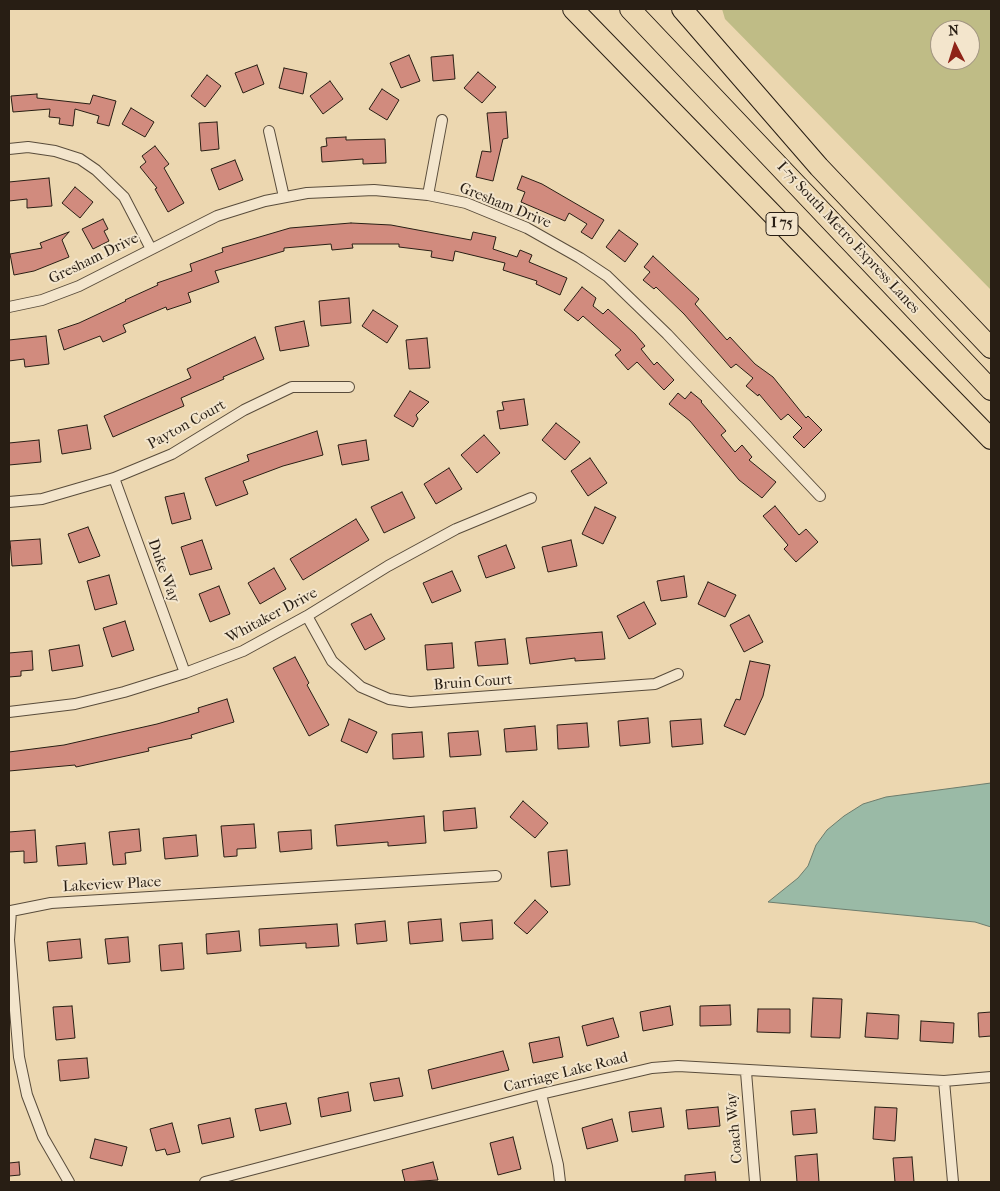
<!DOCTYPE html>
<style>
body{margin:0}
#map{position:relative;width:1000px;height:1191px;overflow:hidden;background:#ecd7b0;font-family:"IM FELL French Canon",serif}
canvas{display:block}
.frame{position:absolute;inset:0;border:10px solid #281e14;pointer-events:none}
.north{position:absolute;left:930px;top:20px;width:50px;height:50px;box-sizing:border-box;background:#f3e5cc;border:1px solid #a29582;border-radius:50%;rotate:355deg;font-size:14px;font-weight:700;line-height:20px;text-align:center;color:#281e14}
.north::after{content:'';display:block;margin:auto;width:18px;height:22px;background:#8f2418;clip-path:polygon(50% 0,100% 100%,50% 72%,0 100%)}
</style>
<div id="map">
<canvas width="1000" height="1191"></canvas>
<div class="frame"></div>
<div class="north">N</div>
</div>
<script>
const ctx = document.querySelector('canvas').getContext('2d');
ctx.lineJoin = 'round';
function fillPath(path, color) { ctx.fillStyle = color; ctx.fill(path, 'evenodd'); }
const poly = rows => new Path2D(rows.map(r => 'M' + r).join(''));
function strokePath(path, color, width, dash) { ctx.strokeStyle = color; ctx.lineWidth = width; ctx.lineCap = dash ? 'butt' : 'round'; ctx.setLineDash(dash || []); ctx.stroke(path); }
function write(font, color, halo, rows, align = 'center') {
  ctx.font = font + ' "IM FELL French Canon",serif'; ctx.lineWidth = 4; ctx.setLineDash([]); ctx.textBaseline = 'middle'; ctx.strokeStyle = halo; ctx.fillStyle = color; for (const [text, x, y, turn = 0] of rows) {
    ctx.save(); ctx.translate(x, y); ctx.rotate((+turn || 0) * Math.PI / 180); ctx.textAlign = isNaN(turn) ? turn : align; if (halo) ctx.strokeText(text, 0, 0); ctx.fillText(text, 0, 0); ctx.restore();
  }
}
fillPath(poly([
 [722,9,991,9,991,290,725,19],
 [940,30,970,30,970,60,940,60]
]), '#bfbc86');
const water = poly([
 [991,783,991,927,975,922,768,902,798,878,808,866,816,845,827,830,844,816,863,804,886,797,991,783]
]);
fillPath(water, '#9abaa6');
strokePath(water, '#6c7c6c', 1);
const building = poly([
 [409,55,420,81,401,88,390,63,409,55],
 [453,55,455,79,433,81,431,57,453,55],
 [257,65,264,84,243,93,235,73,257,65],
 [284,68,307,73,303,94,279,88,284,68],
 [478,72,496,87,482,103,464,88,478,72],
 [207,75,221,86,205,107,191,96,207,75],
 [330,81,343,99,323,114,310,96,330,81],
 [382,89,399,100,387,120,369,109,382,89],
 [37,94,37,98,90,104,93,95,116,101,109,126,97,123,99,116,75,109,73,126,59,124,60,118,49,117,50,109,13,112,11,96,37,94],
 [131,108,154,122,145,137,122,124,131,108],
 [506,112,508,138,503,139,493,181,476,177,482,151,491,152,487,113,506,112],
 [217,122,219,149,201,151,199,123,217,122],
 [346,137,346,140,385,139,386,163,363,164,363,159,322,162,321,147,327,146,326,138,346,137],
 [155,146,169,164,164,168,184,203,168,212,155,189,157,188,140,167,146,162,142,156,155,146],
 [235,160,243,180,219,190,211,169,235,160],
 [522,176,542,184,604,220,592,239,581,232,587,224,569,213,565,221,521,202,525,192,517,189,522,176],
 [49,178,52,206,27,208,27,199,9,201,9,182,49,178],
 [75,187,93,202,80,218,62,203,75,187],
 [103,219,108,229,104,231,109,241,93,249,82,229,103,219],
 [351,223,391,225,471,240,473,232,496,237,493,249,517,257,520,250,532,255,529,262,567,278,560,295,536,284,537,281,503,270,505,263,455,251,453,261,431,257,432,251,399,247,399,244,352,244,353,248,332,250,331,244,284,248,284,251,215,271,219,282,188,293,191,302,167,310,166,307,123,325,126,332,103,342,100,336,64,350,58,330,79,323,126,301,125,300,158,285,157,283,192,271,190,264,223,252,222,248,290,228,351,223],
 [619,230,638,244,625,262,606,247,619,230],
 [69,232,62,240,69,257,34,271,14,275,10,254,42,248,40,243,69,232],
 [653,256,699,299,695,304,727,340,730,337,755,364,773,377,806,418,808,416,822,430,804,448,793,437,802,428,788,414,781,420,759,394,758,396,746,386,753,378,736,364,731,368,684,314,656,287,654,289,643,280,650,272,644,267,653,256],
 [582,287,596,298,593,306,603,314,608,309,635,334,645,346,641,349,654,365,657,362,674,380,664,390,637,362,628,370,615,355,621,350,583,316,578,321,564,310,582,287],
 [349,298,351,323,321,326,319,301,349,298],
 [373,310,398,326,387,343,362,326,373,310],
 [304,321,309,346,280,351,275,327,304,321],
 [46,336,49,364,25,367,24,359,9,361,9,340,46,336],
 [255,337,264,359,223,377,224,379,181,398,184,406,113,437,104,416,191,378,187,369,255,337],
 [427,338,430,368,409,369,406,340,427,338],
 [410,391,429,402,416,415,418,419,413,427,394,416,410,391],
 [691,392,702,401,701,402,726,431,721,435,735,452,742,445,752,457,749,460,776,482,762,498,739,480,690,421,669,404,678,393,685,399,691,392],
 [524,399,528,425,500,429,497,411,504,410,502,402,524,399],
 [556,423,580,442,565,460,542,440,556,423],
 [87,425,91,449,62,454,58,430,87,425],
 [317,431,323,455,283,466,243,481,248,494,216,506,205,478,249,461,247,455,317,431],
 [484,435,500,453,477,473,461,455,484,435],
 [39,440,41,462,9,465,9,443,39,440],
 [366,440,369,460,342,465,338,445,366,440],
 [590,458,607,483,588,496,571,471,590,458],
 [449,468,462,489,436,504,424,484,449,468],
 [402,492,415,518,384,533,371,507,402,492],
 [184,493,191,519,172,524,165,497,184,493],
 [775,506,799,535,806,529,818,542,796,562,784,549,788,545,763,516,775,506],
 [595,507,616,517,603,544,582,534,595,507],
 [356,519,369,540,303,580,290,559,356,519],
 [88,527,100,556,79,563,68,534,88,527],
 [40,539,42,564,12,566,10,541,40,539],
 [202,540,212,569,190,575,181,547,202,540],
 [571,540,577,566,548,572,542,547,571,540],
 [506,545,515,568,486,578,478,556,506,545],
 [274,568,286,589,260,604,248,583,274,568],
 [452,571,461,591,432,603,423,583,452,571],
 [109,575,117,604,95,610,87,581,109,575],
 [684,576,687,597,661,601,657,581,684,576],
 [708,582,736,595,725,617,698,604,708,582],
 [219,586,230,614,210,622,199,594,219,586],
 [644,602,656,624,629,639,617,616,644,602],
 [371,614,385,639,365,650,351,624,371,614],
 [749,615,763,642,744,652,730,625,749,615],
 [125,621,134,650,112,657,103,628,125,621],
 [602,632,605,659,575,661,575,658,530,664,526,638,602,632],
 [505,639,508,664,478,666,475,642,505,639],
 [452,643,454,668,427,670,425,645,452,643],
 [79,645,83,666,52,671,49,650,79,645],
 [32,651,33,670,21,671,21,676,9,677,9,653,32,651],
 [295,657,309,683,307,685,329,725,309,736,273,668,295,657],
 [750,661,770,665,763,696,745,735,724,726,736,699,740,700,750,661],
 [227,699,234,722,191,735,192,738,148,748,149,751,76,767,75,765,9,771,9,752,64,745,157,724,199,712,198,708,227,699],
 [648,718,650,743,620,746,618,721,648,718],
 [349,719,377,732,367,753,341,741,349,719],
 [701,719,703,744,672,747,670,721,701,719],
 [587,723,589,747,558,749,557,725,587,723],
 [535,726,537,750,506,752,504,729,535,726],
 [478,731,481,755,450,757,448,733,478,731],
 [422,732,424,757,393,759,392,734,422,732],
 [523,801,548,823,535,838,510,817,523,801],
 [475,808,477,828,444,831,443,811,475,808],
 [424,816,426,843,388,846,388,842,337,846,335,825,424,816],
 [254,824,256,848,237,849,237,856,224,857,221,826,254,824],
 [139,829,141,851,125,853,126,864,113,865,109,832,139,829],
 [35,830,37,862,24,863,24,851,9,852,9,832,35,830],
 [311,830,312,849,280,852,278,832,311,830],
 [196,835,198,856,165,859,163,838,196,835],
 [85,843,87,864,58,866,56,846,85,843],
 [567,850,570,885,551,887,548,852,567,850],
 [535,900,548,912,527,934,514,923,535,900],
 [441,919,443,941,410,944,408,922,441,919],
 [492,920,493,939,462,941,460,923,492,920],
 [385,921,387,941,357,944,355,924,385,921],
 [337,924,339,946,306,948,306,943,260,946,259,929,337,924],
 [239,931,241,951,207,954,206,934,239,931],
 [128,937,130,962,108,964,105,939,128,937],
 [80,939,82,958,49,961,47,942,80,939],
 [182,943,184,969,161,971,159,945,182,943],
 [813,998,842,999,840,1038,811,1037,813,998],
 [730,1005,731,1025,700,1026,700,1006,730,1005],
 [72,1006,75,1038,56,1040,53,1007,72,1006],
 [670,1006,673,1025,643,1031,640,1012,670,1006],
 [758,1009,790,1009,790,1033,757,1032,758,1009],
 [991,1012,991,1036,979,1037,978,1013,991,1012],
 [867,1013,899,1015,898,1039,865,1037,867,1013],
 [613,1018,619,1037,587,1046,582,1026,613,1018],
 [921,1021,954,1023,953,1043,920,1041,921,1021],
 [559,1037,563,1057,533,1063,529,1043,559,1037],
 [503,1051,509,1070,432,1089,428,1070,503,1051],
 [87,1058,89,1078,60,1081,58,1060,87,1058],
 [399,1078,403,1096,374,1101,370,1083,399,1078],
 [348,1092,351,1111,321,1117,318,1098,348,1092],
 [286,1103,291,1124,260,1131,255,1109,286,1103],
 [718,1107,720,1126,688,1129,686,1110,718,1107],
 [875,1107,897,1108,895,1141,873,1139,875,1107],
 [661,1108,664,1127,632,1132,629,1112,661,1108],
 [815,1109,817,1133,793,1135,791,1111,815,1109],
 [230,1118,234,1137,202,1144,198,1125,230,1118],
 [612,1119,618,1141,587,1149,582,1128,612,1119],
 [172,1123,180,1152,167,1155,165,1149,156,1151,150,1129,172,1123],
 [513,1137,521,1169,498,1175,490,1143,513,1137],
 [95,1139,127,1147,122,1166,90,1158,95,1139],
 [817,1154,819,1182,797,1182,795,1156,817,1154],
 [912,1157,914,1182,895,1182,893,1158,912,1157],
 [19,1162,20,1175,9,1176,9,1163,19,1162],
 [433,1162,438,1180,405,1182,402,1170,433,1162],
 [715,1172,716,1182,685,1182,685,1175,715,1172]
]);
fillPath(building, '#d18b7e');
strokePath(building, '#281e14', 1);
const street = poly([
 [269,131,284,197],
 [9,149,28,147,55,151,80,159,96,170,124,197,151,249],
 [428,195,442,120],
 [9,307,42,300,79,286,217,216,265,201,307,193,374,190,428,195,466,203,527,228,580,258,607,276,667,334,820,496],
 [114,478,185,673],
 [9,502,42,499,114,478,172,454,244,410,292,387,349,387],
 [307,616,332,661,361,687,389,699,410,702,655,684,678,674],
 [9,712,75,704,124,692,185,673,243,651,307,616,388,566,456,529,531,498],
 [746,1072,755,1182],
 [944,1081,953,1182],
 [541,1094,558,1165,560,1182],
 [69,1182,43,1137,27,1095,19,1057,9,940,11,911,51,903,496,876],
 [205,1182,541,1094,652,1068,678,1066,944,1081,991,1077]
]);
const highway = poly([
 [573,9,991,439],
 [630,9,991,390],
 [682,9,819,167,991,348]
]);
strokePath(street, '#594c3b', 12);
strokePath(highway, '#281e14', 22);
strokePath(street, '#f3e5cc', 10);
strokePath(highway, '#ecd7b0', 20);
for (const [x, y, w] of [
 [782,224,32]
]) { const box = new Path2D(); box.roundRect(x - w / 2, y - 11.5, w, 23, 4); ctx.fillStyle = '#f3e5cc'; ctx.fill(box); strokePath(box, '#281e14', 1); }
write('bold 14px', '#281e14', null, [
 ["I 75",782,224]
]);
write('15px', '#281e14', '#f3e5cc', [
 ["Gresham Drive",505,206,22],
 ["I-75 South Metro Express Lanes",848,238,47],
 ["Gresham Drive",94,259,-26],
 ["Payton Court",187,425,-29],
 ["Duke Way",163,571,70],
 ["Whitaker Drive",272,616,-28],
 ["Bruin Court",473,683,-4],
 ["Lakeview Place",112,885,-3],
 ["Carriage Lake Road",566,1073,-14],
 ["Coach Way",735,1128,-95]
]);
</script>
